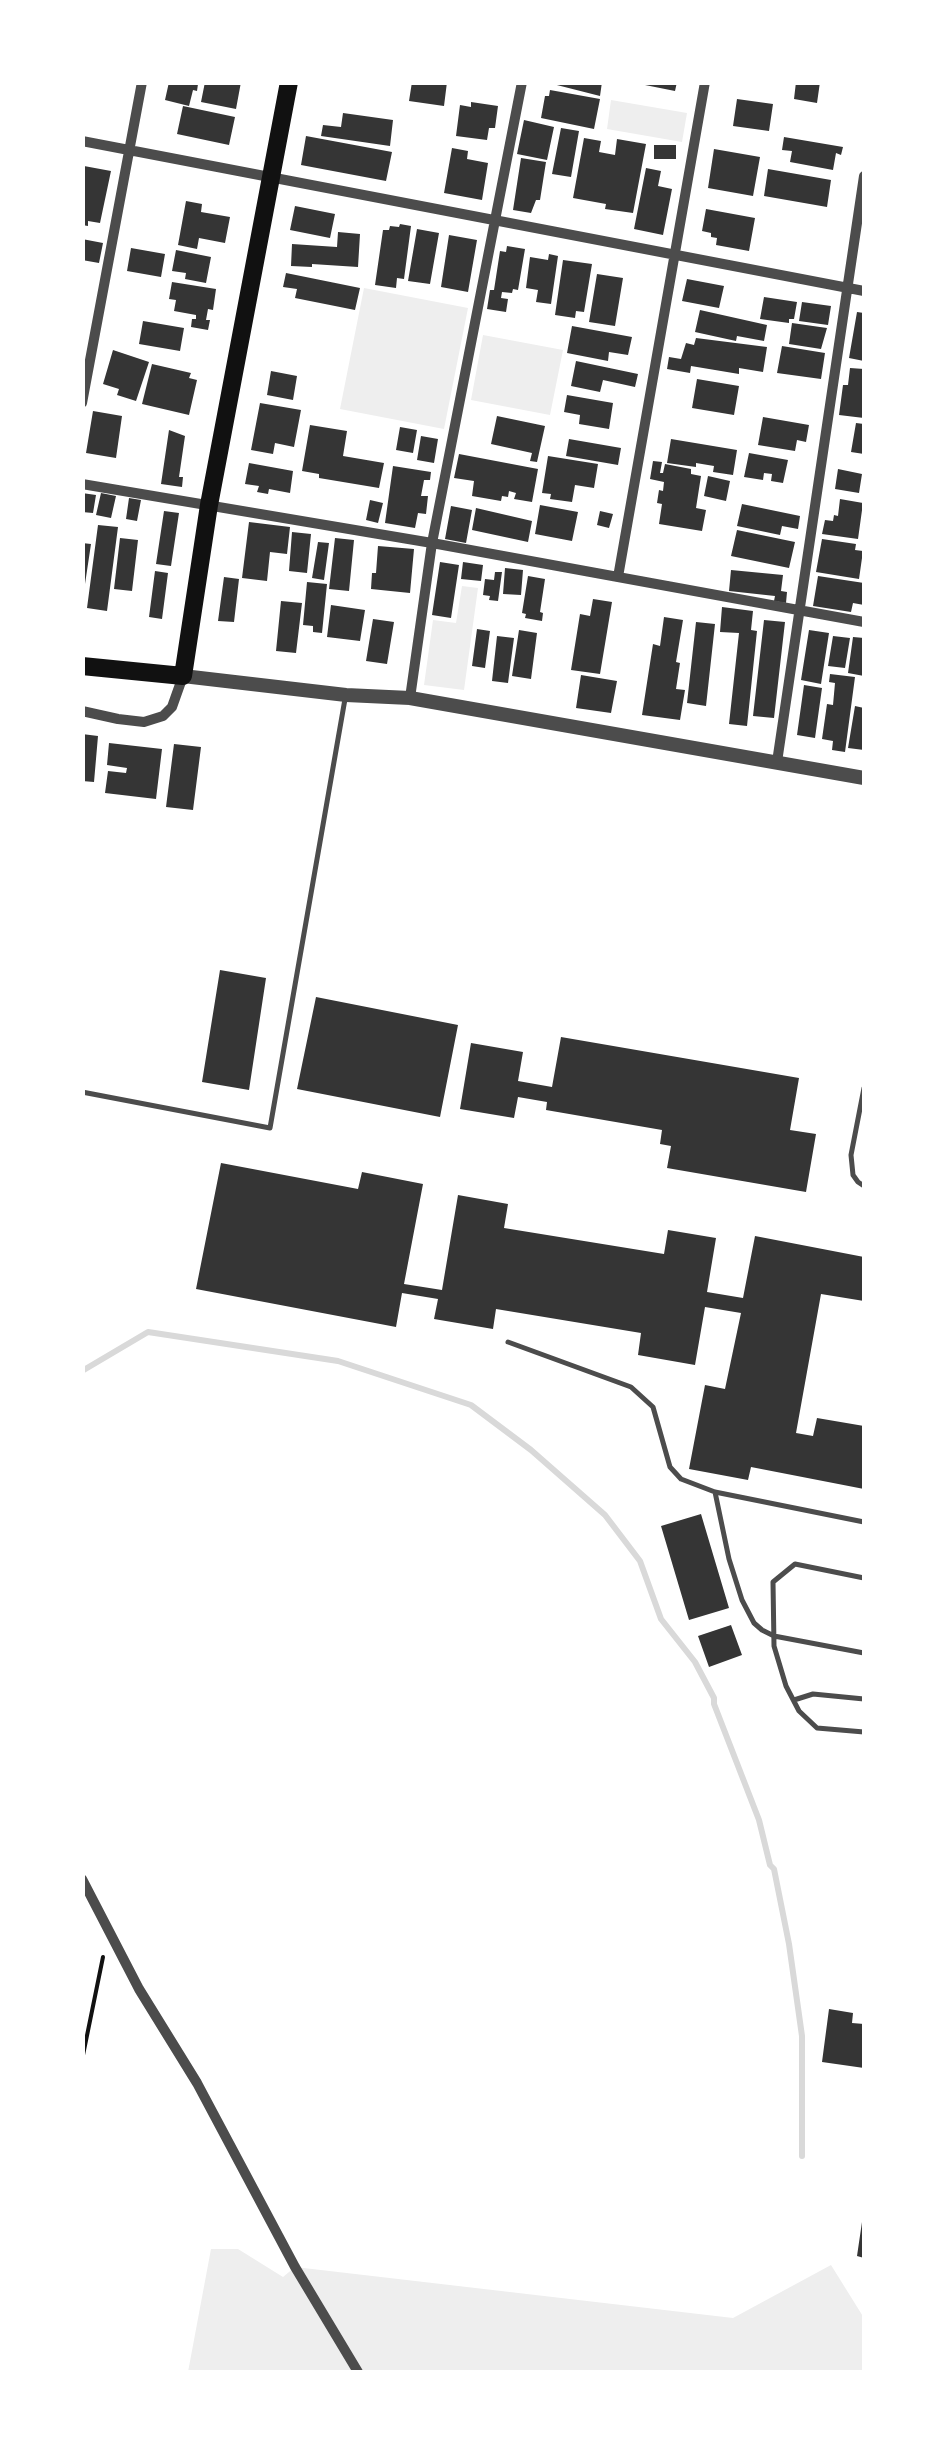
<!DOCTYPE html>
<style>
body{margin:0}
#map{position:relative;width:947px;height:2455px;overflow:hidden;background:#fff;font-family:"Exo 2",sans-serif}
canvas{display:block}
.frame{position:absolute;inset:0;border:85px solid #fff;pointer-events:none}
</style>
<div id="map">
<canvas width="947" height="2455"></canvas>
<div class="frame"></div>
</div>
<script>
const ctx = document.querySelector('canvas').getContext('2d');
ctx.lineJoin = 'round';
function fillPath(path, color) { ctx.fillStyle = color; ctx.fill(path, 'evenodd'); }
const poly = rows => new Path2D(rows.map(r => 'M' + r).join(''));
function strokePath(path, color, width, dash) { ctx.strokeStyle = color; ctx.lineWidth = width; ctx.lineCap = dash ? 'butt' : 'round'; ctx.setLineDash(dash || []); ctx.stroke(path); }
fillPath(poly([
 [611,100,687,113,682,142,607,129],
 [364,288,468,308,444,429,340,409],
 [483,335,563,350,550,415,471,400],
 [462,586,478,588,464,690,424,685,433,620,456,623],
 [211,2249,238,2249,283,2277,295,2267,733,2318,831,2265,864,2318,864,2372,188,2372]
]), '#eee');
strokePath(poly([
 [82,1371,148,1332,338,1361,471,1405,531,1450,605,1515,640,1561,661,1619,695,1662,714,1698,714,1704,759,1820,770,1865,774,1869,789,1944,802,2036,802,2156]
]), '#d9d9d9', 6);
fillPath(poly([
 [169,82,198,84,197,91,193,90,189,106,165,100],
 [205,82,241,82,236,109,201,102],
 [412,82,447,82,444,106,409,101],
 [545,82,602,82,600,96],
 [640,82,677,82,675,91,640,84],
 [796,82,820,82,817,103,794,99],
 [550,90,600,99,594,129,541,118,545,96,549,96],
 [737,99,773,104,769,131,733,126],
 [471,102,498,106,495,128,489,128,487,140,456,136,460,105,471,107],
 [183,106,235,117,229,145,177,134],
 [343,113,393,120,390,146,321,136,323,125,341,127],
 [524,120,554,127,547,160,517,154],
 [561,128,579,131,571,177,552,174],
 [306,136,392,152,386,181,301,165],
 [784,137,843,147,841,155,836,153,833,170,790,162,792,151,782,150],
 [584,138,601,141,599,152,615,155,617,139,646,144,633,213,605,209,606,204,573,198],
 [654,145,676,145,676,159,654,159],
 [452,148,468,151,467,159,488,163,482,200,444,193],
 [714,149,760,157,753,196,708,188],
 [521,158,546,162,540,200,536,200,531,213,513,210],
 [84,166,111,171,100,223,88,221,88,226,82,225],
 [646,168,661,171,658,186,672,189,663,235,634,229],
 [768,169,831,180,827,207,764,196],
 [186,201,202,204,201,212,230,217,225,243,199,238,197,249,178,245],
 [295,206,335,214,330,238,290,230],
 [706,209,755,218,749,251,716,245,717,238,711,237,711,233,702,231],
 [400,224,411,226,404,279,397,278,396,288,375,285,383,230,389,230,390,226,399,227],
 [417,229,439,233,430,284,408,281],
 [338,232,360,234,358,267,312,264,312,267,291,266,292,244,337,247],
 [449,235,477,240,468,292,441,287],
 [82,239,103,243,99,263,82,260],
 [507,246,525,249,518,290,513,289,512,293,502,292,501,298,508,299,506,312,487,309,490,290,494,290,500,251,506,252],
 [131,248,165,254,161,277,127,271],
 [176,250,211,257,206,283,185,279,186,273,172,271],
 [549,254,558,256,551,304,536,302,538,290,526,288,530,257,548,260],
 [563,260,592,264,584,312,576,311,575,318,555,315],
 [286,273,360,288,355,310,295,298,297,289,283,287],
 [597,274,623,278,615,326,589,322],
 [687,279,724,286,719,308,682,301],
 [172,282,216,289,213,310,208,309,206,320,210,320,208,330,191,327,192,319,196,319,196,315,174,311,176,300,169,299],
 [764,297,797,302,794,319,789,319,789,323,760,319],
 [802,302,831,306,828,325,799,321],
 [700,310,767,325,764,341,737,336,736,341,695,332],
 [857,312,864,313,864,361,849,358],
 [143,321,184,328,180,351,139,344],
 [792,323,827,328,821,349,789,344],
 [572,326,632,337,628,355,609,352,608,361,567,353],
 [696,338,767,347,763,372,739,368,739,374,691,366,690,373,667,369,669,357,681,359,686,343,694,345],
 [782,346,825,353,821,379,777,373],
 [113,350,149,362,136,401,117,395,119,389,103,384],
 [576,361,638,374,635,387,603,380,600,392,571,386],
 [152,364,191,373,189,378,197,380,189,415,142,404],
 [850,368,864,369,864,418,839,415,843,385,848,385],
 [271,371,297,376,293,400,267,395],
 [697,379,739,386,734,415,692,408],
 [567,395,613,403,609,429,579,424,580,415,564,412],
 [260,403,301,410,294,447,275,443,273,454,251,450],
 [93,411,122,416,116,458,86,453],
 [497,416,545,426,537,462,530,461,532,453,491,444],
 [763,417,809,425,806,442,797,440,795,451,758,445],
 [856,423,864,424,864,454,851,452],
 [310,425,347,431,343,456,384,463,379,488,319,478,319,474,302,471],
 [400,427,417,430,413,453,396,450],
 [169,430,185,436,179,477,183,477,182,487,161,484],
 [421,436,438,439,434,463,417,460],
 [569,439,621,448,618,465,566,456],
 [671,439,737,450,733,475,713,472,714,466,696,463,696,467,667,463],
 [749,453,788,460,783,483,771,481,772,474,764,473,763,480,744,477],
 [459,454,538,469,532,502,514,499,516,493,509,491,508,497,502,496,501,501,472,496,474,481,454,478],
 [548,456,598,464,594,488,575,485,572,502,550,499,551,494,542,493],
 [653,461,662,462,660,473,663,473,665,464,691,469,691,474,701,476,696,508,706,510,702,531,659,524,662,504,657,503,659,490,663,491,664,482,650,479],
 [249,463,293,471,290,493,269,489,268,494,257,492,259,486,245,484],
 [393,466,431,472,430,480,424,480,421,496,428,496,426,514,418,513,415,528,385,523],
 [838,469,862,474,859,493,835,489],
 [708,476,730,481,726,501,704,496],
 [82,493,96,495,93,513,82,512],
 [101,493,116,496,111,518,96,515],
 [129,498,141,500,137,521,126,519],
 [840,499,863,503,858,539,822,534,825,520,833,521,834,515,838,516],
 [370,500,383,503,378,523,366,520],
 [742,504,800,516,798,529,782,526,780,535,737,526],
 [540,505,578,512,572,541,535,534],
 [451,506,472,510,466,543,445,539],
 [476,508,532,521,528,542,472,530],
 [164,511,179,513,171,566,156,564],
 [600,511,613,514,609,528,597,525],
 [249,522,290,527,287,554,270,552,267,581,242,578],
 [98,525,118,527,107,611,87,608],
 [737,530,795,542,789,568,731,556],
 [292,532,311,534,307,573,289,571],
 [120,538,138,540,132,591,114,589],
 [335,538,354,540,349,591,329,589],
 [822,539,856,544,855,550,863,551,859,579,816,572],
 [318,542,329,543,324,580,312,578],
 [82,543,91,544,85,584,82,584],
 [378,546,414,549,410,593,371,589,372,573,376,573],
 [440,562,459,565,451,618,432,615],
 [463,562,483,565,481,581,461,579],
 [505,568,523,570,521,595,503,594],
 [731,570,783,575,781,591,787,592,786,603,774,601,775,596,729,591],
 [155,571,168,573,162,619,149,617],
 [495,572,502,572,498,601,489,600,490,596,483,595,485,579,494,580],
 [528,576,545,579,540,612,543,613,542,621,525,618,526,614,522,613],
 [818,576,864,583,864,605,853,603,851,612,813,606],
 [224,577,239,579,234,622,218,621],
 [307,582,327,584,322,633,313,632,313,626,303,625],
 [593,599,612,602,600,674,571,670,580,614,590,616],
 [281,601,302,603,296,653,276,651],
 [331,605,365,610,360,641,327,637],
 [722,607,753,611,751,630,757,631,747,726,729,724,739,633,720,632],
 [664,617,683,620,676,662,680,663,676,689,685,690,680,720,642,715,653,644,660,646],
 [373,619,394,622,387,664,366,661],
 [764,620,785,622,774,718,753,716],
 [696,622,715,624,706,706,687,703],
 [477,629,490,631,485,668,472,666],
 [519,630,537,633,531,679,512,676],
 [809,630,829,633,821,684,801,680],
 [497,636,514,638,508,683,492,681],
 [833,636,850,638,845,668,828,666],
 [853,637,864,638,864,676,848,673],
 [830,674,855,677,845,752,832,750,833,741,822,739,827,704,833,705,835,683,829,682],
 [581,675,617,681,611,713,576,708],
 [804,685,822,688,815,738,797,735],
 [855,706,864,708,864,750,848,748],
 [82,734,98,736,94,782,82,781],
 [109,743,162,749,156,799,105,793,108,771,126,773,127,768,107,765],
 [174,744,201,747,193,810,166,807],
 [220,970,266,978,249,1090,202,1082],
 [316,997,458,1025,440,1117,297,1089],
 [561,1037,799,1078,790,1130,816,1134,806,1192,667,1168,671,1146,660,1144,662,1130,546,1110,547,1102,518,1097,514,1118,460,1109,471,1043,523,1052,518,1081,552,1087],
 [221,1163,358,1189,362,1172,423,1184,404,1284,442,1290,458,1195,508,1204,504,1228,664,1254,668,1230,716,1238,707,1292,743,1298,755,1236,864,1257,864,1301,821,1294,796,1433,813,1436,817,1418,864,1426,864,1489,751,1467,748,1480,689,1469,705,1385,725,1389,741,1313,705,1307,695,1365,638,1355,641,1333,496,1309,493,1329,434,1319,438,1299,402,1293,396,1327,196,1289],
 [701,1514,729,1608,689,1620,661,1526],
 [731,1625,742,1655,709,1667,698,1636],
 [829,2009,853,2013,852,2023,864,2024,864,2068,822,2062],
 [862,2222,864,2222,864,2258,857,2256]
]), '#353535');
strokePath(poly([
 [82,2060,103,1957]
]), '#111', 4);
strokePath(poly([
 [864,1088,851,1155,853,1175,858,1182,864,1186],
 [82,1092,270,1128,345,699],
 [508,1342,631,1387,653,1407,670,1467,681,1479,715,1492,864,1522],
 [715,1492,729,1559,742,1600,754,1623,762,1630,774,1636,864,1653],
 [864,1578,795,1564,773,1582,774,1646,786,1686,799,1711,817,1728,864,1732],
 [794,1700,813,1694,864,1699]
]), '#4c4c4c', 5);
strokePath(poly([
 [82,141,864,291],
 [82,403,142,82],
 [82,484,432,543,864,622],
 [618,577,705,82],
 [410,698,432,543,522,82],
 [82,711,118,719,144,722,163,716,172,707,183,676],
 [777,762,864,176],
 [82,1879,139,1989,197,2083,295,2267,358,2372]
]), '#4c4c4c', 10);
strokePath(poly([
 [183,676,346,695,410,698,864,778]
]), '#4c4c4c', 14);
strokePath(poly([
 [82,666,183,676,209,505,289,82]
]), '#111', 18);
</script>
